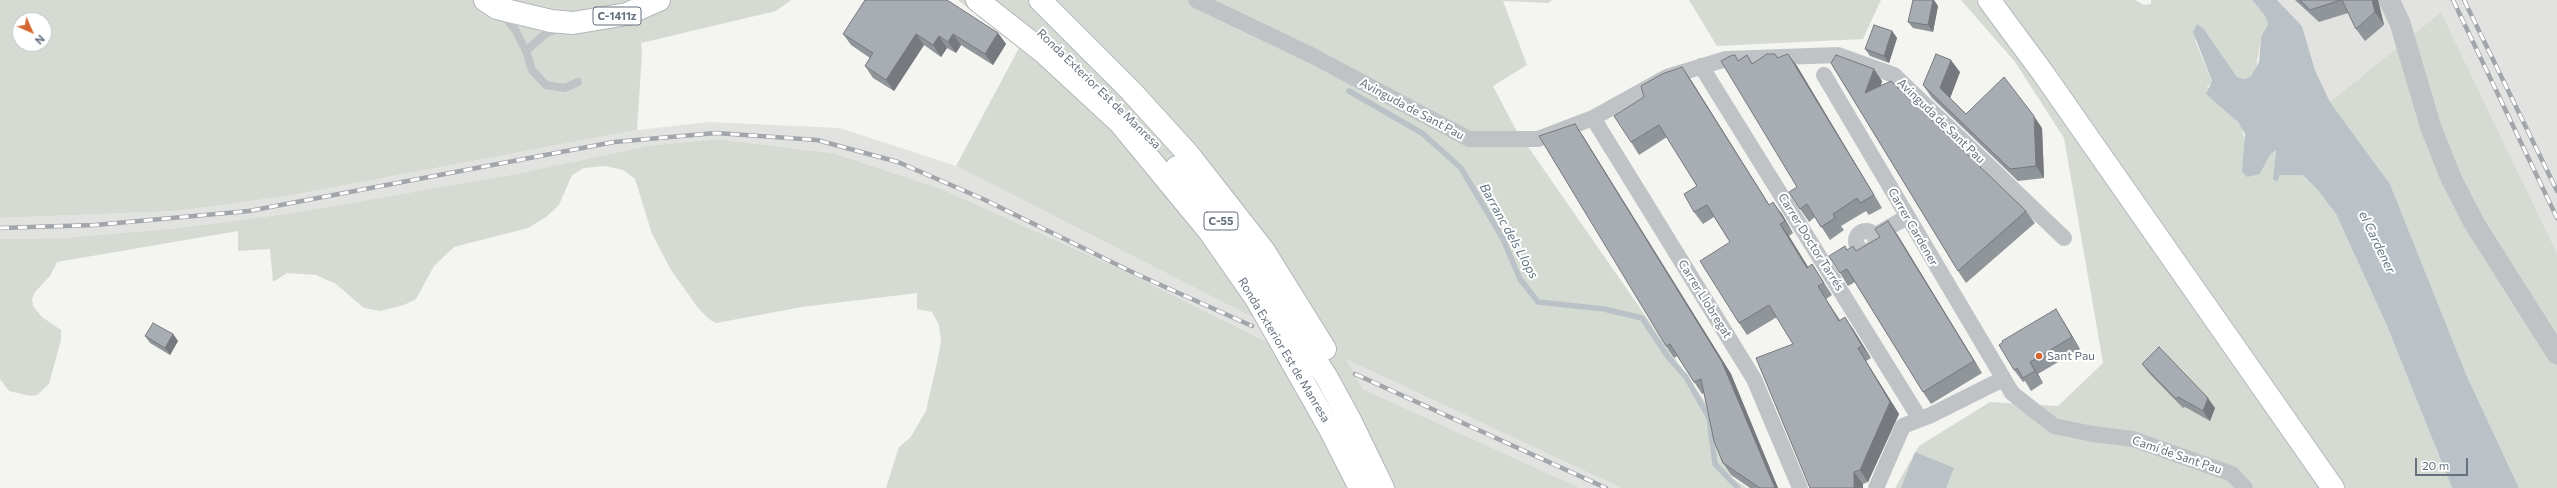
<!DOCTYPE html>
<meta charset="utf-8">
<style>
body{margin:0}
#map{position:relative;width:2557px;height:488px;overflow:hidden;background:#f4f4f1;font-family:Commissioner,sans-serif}
canvas{display:block}
.north{position:absolute;left:12px;top:12px;width:40px;height:40px;box-sizing:border-box;background:#fff;border:1px solid #c2c6cc;border-radius:50%;rotate:135deg;font-size:11px;font-weight:700;line-height:16px;text-align:center;color:#66717f}
.north::after{content:'';display:block;margin:auto;width:14px;height:18px;background:#d46631;clip-path:polygon(50% 0,100% 100%,50% 72%,0 100%)}
.scale{position:absolute;left:2415px;top:458px;width:53px;height:18px;box-sizing:border-box;border:2px solid #66717f;border-top:0;padding-left:5px;font-size:12px;line-height:14px;white-space:nowrap;color:#66717f;-webkit-text-stroke:3px #fff;paint-order:stroke}
</style>
<div id="map">
<canvas width="2557" height="488"></canvas>
<div class="north">N</div>
<div class="scale">20 m</div>
</div>
<script>
const ctx = document.querySelector('canvas').getContext('2d');
ctx.lineJoin = 'round';
function fillPath(path, color) { ctx.fillStyle = color; ctx.fill(path, 'evenodd'); }
const poly = rows => new Path2D(rows.map(r => 'M' + r).join(''));
function strokePath(path, color, width, dash) { ctx.strokeStyle = color; ctx.lineWidth = width; ctx.lineCap = dash ? 'butt' : 'round'; ctx.setLineDash(dash || []); ctx.stroke(path); }
function write(font, color, halo, rows, align = 'center') {
  ctx.font = font + ' Commissioner,sans-serif'; ctx.lineWidth = 4; ctx.setLineDash([]); ctx.textBaseline = 'middle'; ctx.strokeStyle = halo; ctx.fillStyle = color; for (const [text, x, y, turn = 0] of rows) {
    ctx.save(); ctx.translate(x, y); ctx.rotate((+turn || 0) * Math.PI / 180); ctx.textAlign = isNaN(turn) ? turn : align; if (halo) ctx.strokeText(text, 0, 0); ctx.fillText(text, 0, 0); ctx.restore();
  }
}
fillPath(poly([
 [2277,0,2557,0,2557,253,2441,12,2330,102,2315,70,2302,26],
 [709,122,840,128,956,166,1254,318,1269,343,1124,271,942,189,833,153,715,139,647,146,516,174,292,213,179,228,62,238,0,239,0,218,177,211,288,196,637,130],
 [1345,358,1621,488,1580,488,1363,389]
]), '#e2e3e1');
fillPath(poly([
 [0,0,791,0,776,11,641,43,642,53,637,130,288,196,177,211,0,218],
 [20,20,44,20,44,44,20,44],
 [958,0,1552,0,1549,3,1503,1,1527,65,1493,86,1515,128,1706,403,1723,462,1732,478,1747,488,1621,488,1346,359,1363,389,1580,488,886,488,899,447,910,438,926,411,938,358,941,341,939,325,932,312,917,309,917,293,802,307,716,323,710,320,698,308,671,270,652,234,635,179,623,170,605,166,584,168,572,175,559,205,546,217,528,228,454,247,434,266,416,299,404,305,380,311,364,308,336,284,316,275,287,273,273,282,270,249,238,251,238,231,57,262,50,276,35,292,32,299,33,306,42,317,61,330,61,340,49,384,37,395,30,396,9,391,0,379,0,239,62,238,179,228,292,213,516,174,647,146,715,139,833,153,942,189,1124,271,1269,343,1254,318,956,166,1019,48],
 [1689,0,1881,0,1863,39,1717,46],
 [1961,0,2135,0,2144,5,2151,4,2151,0,2252,0,2265,16,2268,24,2261,37,2256,70,2252,76,2245,79,2237,77,2204,29,2195,40,2212,82,2207,87,2242,127,2245,143,2242,171,2260,174,2270,155,2276,150,2274,179,2276,182,2279,175,2301,175,2316,188,2336,214,2387,326,2452,488,1895,488,1919,446,1990,402,2058,406,2103,363,2064,138,2015,62],
 [2441,12,2557,253,2557,488,2519,488,2466,374,2390,184,2330,102]
]), '#d5dbd2');
fillPath(poly([
 [2252,0,2277,0,2302,26,2315,70,2330,102,2390,184,2466,374,2519,488,2452,488,2387,326,2336,214,2316,188,2302,175,2280,175,2277,182,2273,179,2276,150,2270,155,2260,174,2247,177,2242,171,2245,134,2238,122,2206,94,2212,81,2193,32,2197,24,2204,29,2237,77,2245,79,2251,76,2259,62,2261,37,2268,24,2265,16],
 [1915,452,1954,468,1946,488,1901,488]
]), '#bac2c7');
strokePath(poly([
 [1349,91,1422,133,1461,168,1503,239,1520,279,1538,302,1604,309,1642,318,1668,357,1686,377,1709,418,1715,464,1738,488]
]), '#bac2c7', 5.5);
const secondary = poly([
 [1989,0,2043,73,2333,488]
]);
const trunk = poly([
 [485,0,497,8,551,21,573,23,627,14,659,0],
 [977,0,1042,51,1120,123,1209,231,1257,300,1330,429,1360,488],
 [1040,0,1131,91,1189,155,1264,251,1325,349],
 [1177,167,1218,217,1244,253,1326,376,1350,420,1383,488]
]);
strokePath(secondary, '#b5b8bd', 24);
strokePath(trunk, '#b3b6b9', 24);
strokePath(poly([
 [502,13,516,31,526,51,532,70,546,85,565,88,578,82],
 [526,51,545,34,560,28]
]), '#c0c3c6', 8);
strokePath(poly([
 [1196,0,1311,55,1469,139,1538,139,1593,118,1667,77,1726,59,1838,55,1894,75,2064,238],
 [1701,66,1920,419],
 [1824,75,2012,393,2054,426,2093,434,2133,439,2232,474,2245,488],
 [1593,118,1754,379,1800,488],
 '1856 241a10 10 0 1 1 20 0a10 10 0 1 1-20 0Z',
 [1874,236,1907,217],
 [1876,488,1903,426,1931,415,2003,379]
]), '#c0c3c6', 16);
strokePath(poly([
 [2389,0,2400,23,2431,128,2451,178,2474,223,2557,354]
]), '#c0c3c6', 21);
strokePath(secondary, '#fff', 22);
strokePath(trunk, '#fff', 22);
const rail = poly([
 [2453,0,2557,218],
 [2464,0,2557,191],
 [0,228,95,225,249,211,614,142,716,133,817,140,898,162,983,199,1134,273,1252,326],
 [1355,374,1606,488]
]);
strokePath(rail, '#a2a6ab', 4.5);
strokePath(rail, '#fff', 3, [9]);
fillPath(poly([
 [2295,0,2378,0,2384,25,2365,41,2356,29,2348,13,2319,22],
 [1938,6,1933,32,1913,28,1908,22],
 [1892,31,1897,38,1889,63,1870,56,1865,49],
 [998,33,1006,44,993,65,961,45,956,53,947,48,941,57,924,45,894,91,873,78,865,66,870,58,851,45,843,34],
 [1747,55,1752,63,1778,58,1797,66,1882,208,1869,215,1866,211,1841,226,1844,230,1830,240,1815,217,1809,222,1800,209,1797,187,1739,60],
 [1831,63,1882,81,1881,86,2026,211,2035,223,1966,283,1958,271],
 [1682,67,1691,80,1769,205,1782,214,1793,233,1789,236,1808,267,1812,264,1832,295,1826,299,1840,320,1853,329,1871,358,1866,361,1899,414,1868,482,1863,484,1810,488,1793,344,1777,317,1747,335,1739,323,1730,242,1714,217,1703,224,1694,212,1697,186,1667,137,1639,155,1631,142,1644,97],
 [1960,72,1950,98,1966,114,2042,128,2044,178,2018,181,1932,98,1923,85],
 [1583,136,1731,374,1778,488,1750,488,1731,475,1723,463,1704,393,1702,394,1677,356,1674,358,1666,346],
 [1897,234,1982,373,1931,404,1923,392,1855,282,1848,286,1840,273,1847,249,1857,251],
 [2064,322,2080,349,2038,374,2043,383,2031,391,2025,381,2023,382,2014,370],
 [173,334,178,341,170,355,150,343,145,336],
 [2142,364,2215,408,2210,421,2185,407,2183,408,2149,373]
]), '#90959a');
fillPath(poly([
 [1933,0,1934,0,1938,6,1933,32,1928,25],
 [2372,0,2378,0,2384,25,2375,12],
 [1892,31,1897,38,1889,63,1884,56],
 [998,33,1006,44,993,65,985,54],
 [916,34,924,45,894,91,886,80],
 [953,34,961,45,956,53,948,42],
 [939,36,947,48,941,57,933,45],
 [1788,54,1797,66,1882,208,1874,195],
 [1951,60,1960,72,1949,101,1940,88],
 [1682,67,1691,80,1777,217,1769,205],
 [1874,69,1882,81,1874,106,1865,93],
 [2034,116,2042,128,2044,178,2036,166],
 [1575,124,1583,136,1731,374,1778,488,1775,488],
 [1773,202,1782,214,1793,233,1785,221],
 [1888,221,1897,234,1982,373,1974,361],
 [1780,224,1789,236,1816,280,1807,268],
 [1818,286,1826,299,1847,333,1839,321],
 [2056,309,2064,322,2080,349,2072,337],
 [1845,317,1853,329,1871,358,1862,346],
 [173,334,178,341,170,355,165,348],
 [1858,348,1866,361,1899,414,1868,482,1860,470],
 [2030,362,2038,374,2043,383,2035,371],
 [2208,398,2215,408,2210,421,2203,411],
 [1854,472,1863,484,1863,488,1854,488]
]), '#76797d');
const building = poly([
 [865,0,947,0,998,33,985,54,953,34,948,42,939,36,933,45,916,34,886,80,865,66,873,53,843,34,865,0],
 [1913,0,1933,0,1928,25,1908,22,1913,0],
 [2300,0,2341,0,2310,10,2300,0],
 [2342,0,2372,0,2375,12,2356,29,2342,0],
 [1874,25,1892,31,1884,56,1865,49,1874,25],
 [1767,54,1775,54,1777,58,1788,54,1874,195,1860,203,1857,198,1833,214,1835,218,1821,227,1807,204,1800,209,1789,192,1797,187,1721,61,1730,56,1735,55,1738,61,1747,55,1752,64,1767,54],
 [1936,54,1951,60,1940,88,1966,114,2004,77,2034,116,2036,166,2010,169,1923,85,1936,54],
 [1836,55,1874,69,1865,93,1891,81,2026,211,1958,271,1831,63,1836,55],
 [1682,67,1769,205,1773,202,1785,221,1780,224,1807,268,1812,264,1824,283,1818,286,1839,321,1845,317,1862,346,1858,348,1890,402,1860,470,1854,472,1854,488,1810,488,1756,358,1793,344,1769,305,1739,323,1700,261,1730,242,1707,205,1694,212,1684,194,1697,186,1659,125,1631,142,1614,116,1644,97,1641,86,1662,74,1682,67],
 [1575,124,1722,362,1775,488,1760,488,1723,463,1714,441,1701,379,1694,382,1670,344,1666,346,1539,136,1575,124],
 [1888,221,1974,361,1923,392,1847,269,1840,273,1829,256,1845,246,1847,250,1853,246,1856,251,1880,237,1875,229,1888,221],
 [2056,309,2072,337,2030,362,2035,371,2023,378,2017,368,2014,370,1999,345,2003,342,2002,341,2056,309],
 [153,323,173,334,165,348,145,336,153,323],
 [2159,347,2208,398,2203,411,2178,397,2176,399,2142,364,2159,347]
]);
fillPath(building, '#a8adb3');
strokePath(building, '#76797d', 1);
for (const [x, y, r, color] of [
 [2039,356,4,"#d46631"]
]) { const dot = new Path2D(); dot.arc(x, y, r, 0, 2 * Math.PI); ctx.fillStyle = color; ctx.fill(dot); strokePath(dot, '#fff', 1.5); }
for (const [x, y, w] of [
 [617,16,48],
 [1221,221,34]
]) { const box = new Path2D(); box.roundRect(x - w / 2, y - 9, w, 18, 3); ctx.fillStyle = '#fff'; ctx.fill(box); strokePath(box, '#66717f', 1); }
write('bold 11px', '#66717f', null, [
 ["C-1411z",617,16],
 ["C-55",1221,221]
]);
write('12px', '#66717f', '#fff', [
 ["Ronda Exterior Est de Manresa",1099,89,44],
 ["Avinguda de Sant Pau",1412,109,28],
 ["Avinguda de Sant Pau",1941,121,44],
 ["Carrer Cardener",1913,227,60],
 ["Carrer Doctor Tarrés",1811,242,58],
 ["Carrer Llobregat",1705,299,58],
 ["Ronda Exterior Est de Manresa",1284,350,59],
 ["Camí de Sant Pau",2177,455,19]
]);
write('12px', '#66717f', '#fff', [
 ["Sant Pau",2047,356]
], 'left');
write('italic 13px', '#667984', '#fff', [
 ["Barranc dels Llops",1509,231,61],
 ["el Cardener",2377,242,64]
]);
</script>
